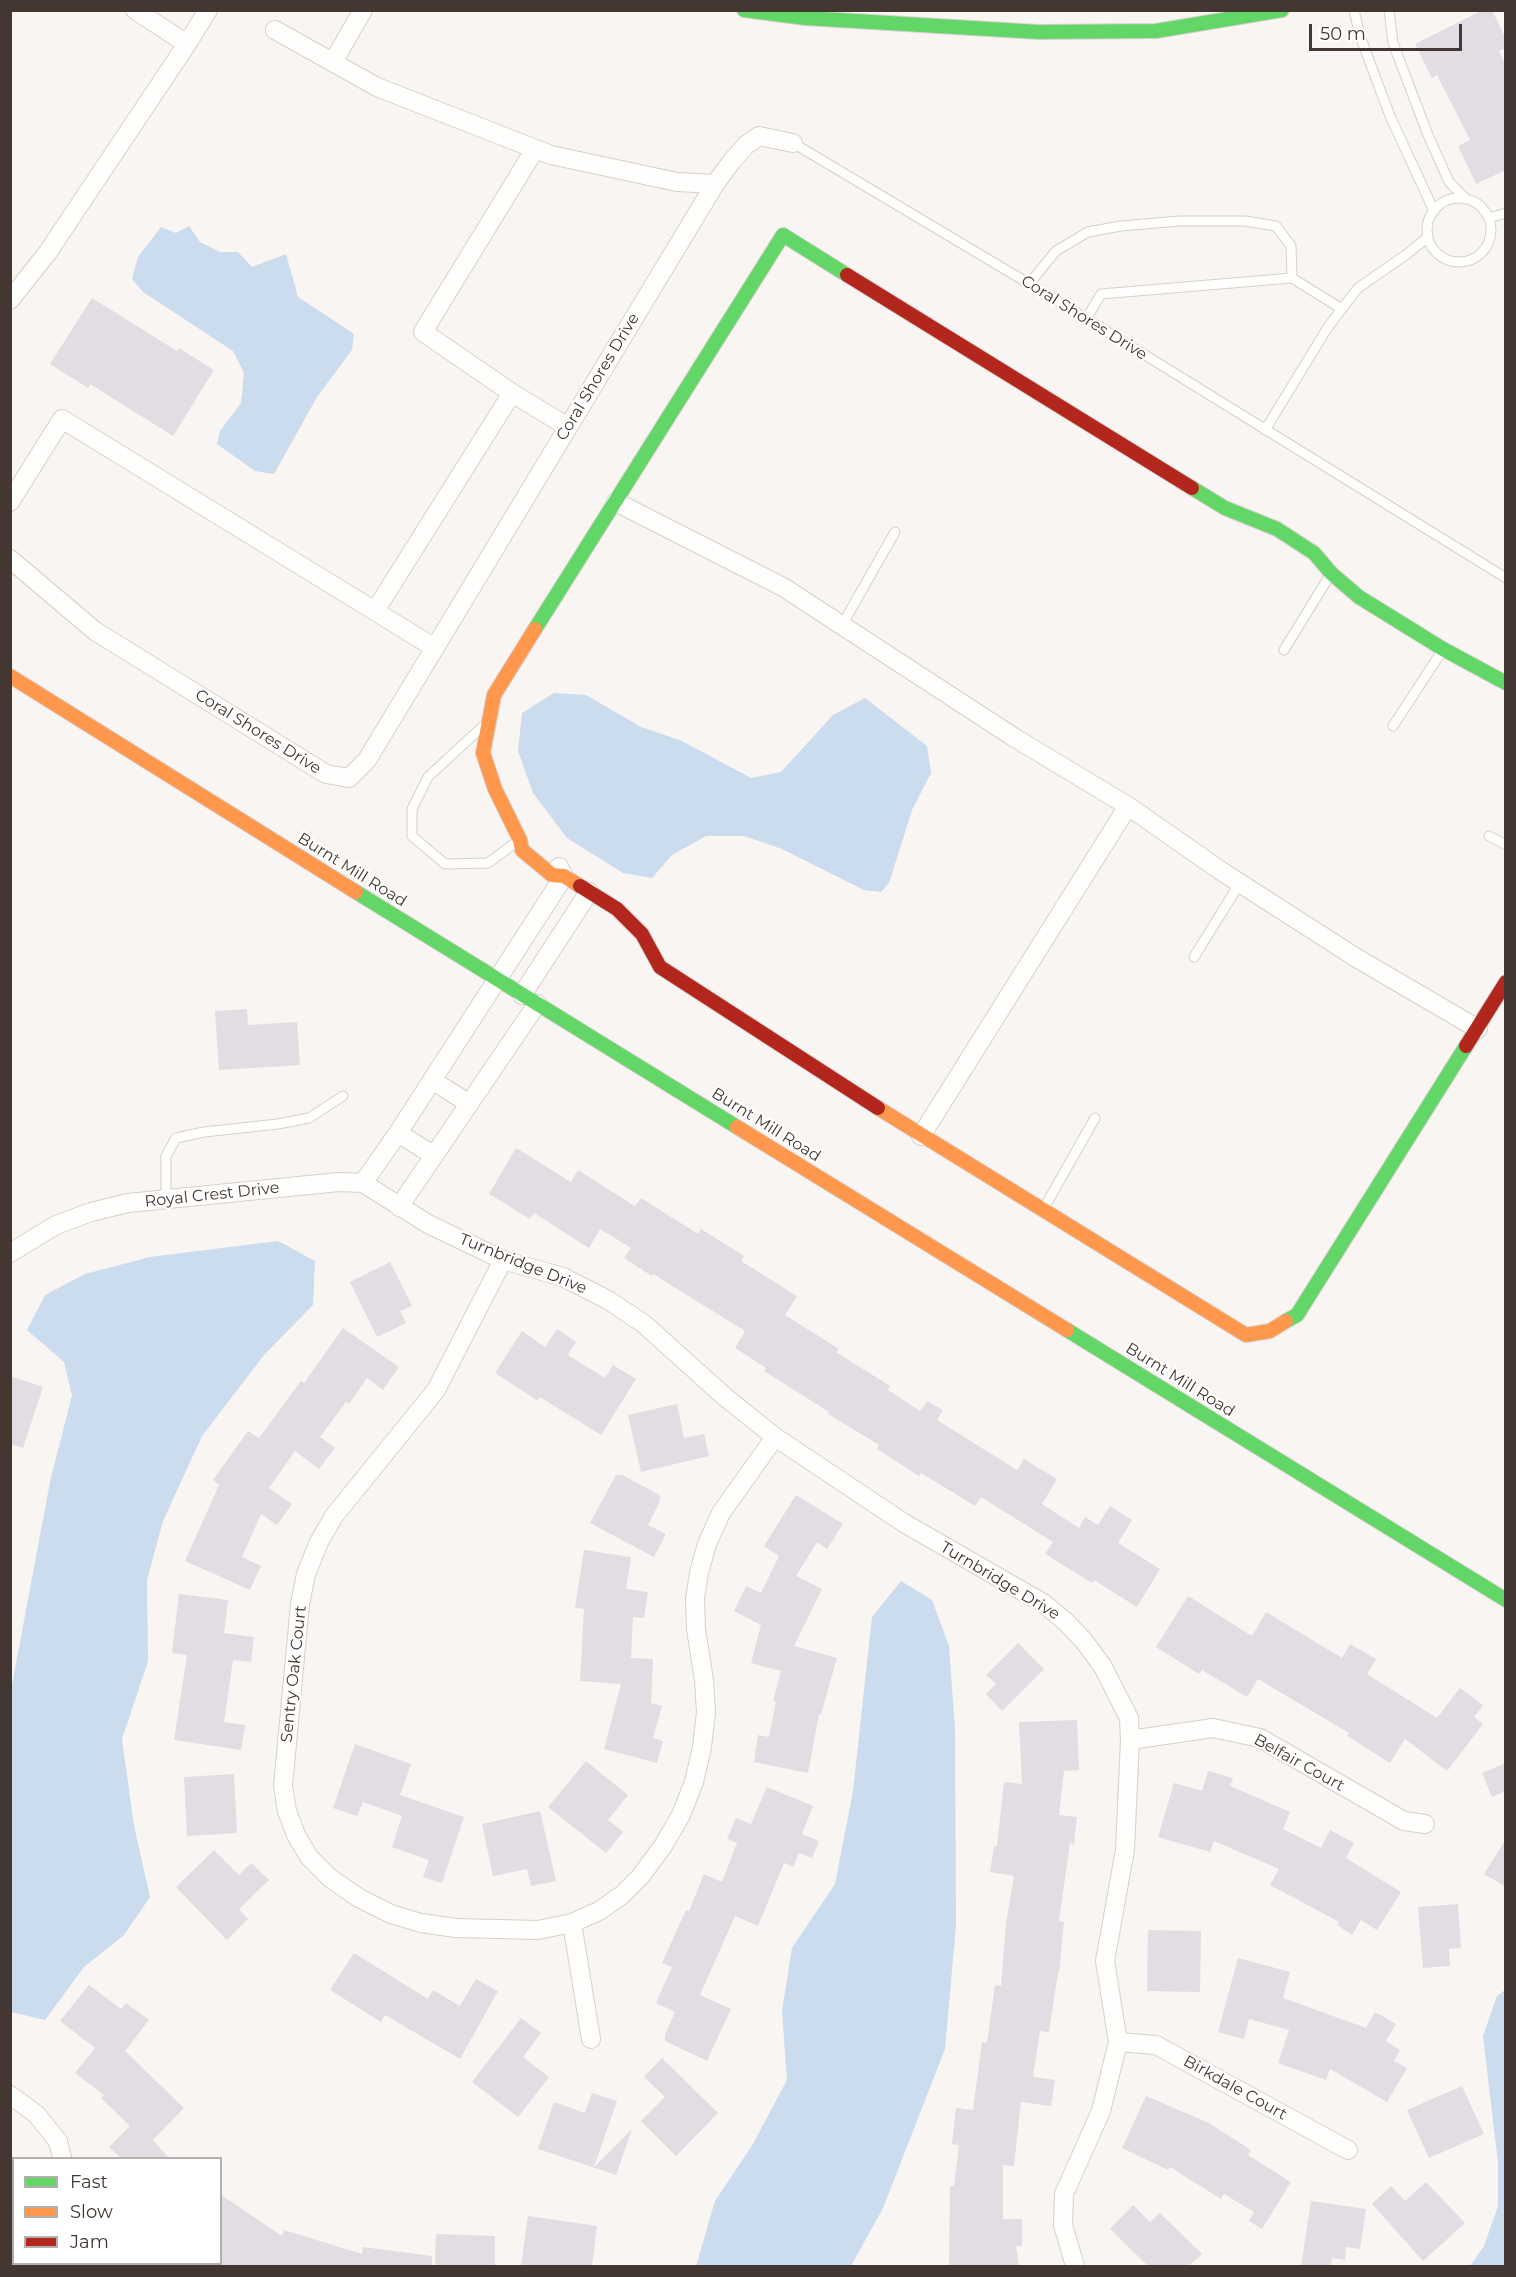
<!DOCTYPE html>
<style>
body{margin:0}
#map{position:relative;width:1516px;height:2277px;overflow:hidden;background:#f8f5f3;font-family:Montserrat,sans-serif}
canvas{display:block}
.frame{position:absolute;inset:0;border:12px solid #443731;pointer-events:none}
.legend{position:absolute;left:12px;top:2157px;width:210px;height:108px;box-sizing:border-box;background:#fff;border:2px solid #b4afad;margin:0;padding:8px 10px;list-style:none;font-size:18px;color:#443731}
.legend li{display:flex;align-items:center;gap:12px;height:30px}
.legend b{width:30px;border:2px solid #b4afad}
.scale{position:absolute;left:1309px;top:24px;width:153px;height:27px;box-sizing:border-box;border:3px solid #443731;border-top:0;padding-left:8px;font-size:18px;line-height:21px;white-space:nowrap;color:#443731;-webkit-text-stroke:4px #fff;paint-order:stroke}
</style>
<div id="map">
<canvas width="1516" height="2277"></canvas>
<div class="frame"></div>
<ul class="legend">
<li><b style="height:8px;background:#63d668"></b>Fast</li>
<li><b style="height:8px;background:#ff974d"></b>Slow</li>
<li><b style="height:8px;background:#b3261e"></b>Jam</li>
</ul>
<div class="scale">50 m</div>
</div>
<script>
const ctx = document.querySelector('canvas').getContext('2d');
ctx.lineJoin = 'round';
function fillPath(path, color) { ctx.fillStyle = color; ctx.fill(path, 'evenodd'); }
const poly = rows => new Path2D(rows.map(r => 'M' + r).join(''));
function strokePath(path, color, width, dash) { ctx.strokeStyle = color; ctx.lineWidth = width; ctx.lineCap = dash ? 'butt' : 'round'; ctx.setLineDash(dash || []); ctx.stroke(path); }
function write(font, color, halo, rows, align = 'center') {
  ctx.font = font + ' Montserrat,sans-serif'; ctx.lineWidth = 4.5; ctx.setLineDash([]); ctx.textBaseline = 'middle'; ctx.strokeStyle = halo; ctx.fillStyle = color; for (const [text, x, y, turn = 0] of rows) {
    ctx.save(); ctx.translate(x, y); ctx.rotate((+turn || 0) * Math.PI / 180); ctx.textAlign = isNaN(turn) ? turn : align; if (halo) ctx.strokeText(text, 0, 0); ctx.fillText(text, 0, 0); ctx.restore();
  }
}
fillPath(poly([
 [189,226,200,242,220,252,238,252,252,267,286,254,298,297,354,334,352,350,317,397,274,474,255,471,217,444,220,431,241,403,244,373,233,351,143,292,132,279,138,257,161,227,176,233],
 [554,693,586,695,641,727,682,741,751,778,781,772,833,715,865,698,927,746,931,773,912,810,889,883,881,892,864,890,782,849,744,836,706,836,672,855,652,878,623,873,567,838,533,793,518,751,522,713],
 [278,1241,315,1261,313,1305,264,1355,202,1436,163,1521,147,1580,148,1661,122,1739,134,1826,150,1897,124,1935,84,1967,45,2020,11,2012,11,1690,50,1482,72,1395,64,1362,27,1330,45,1295,85,1274,150,1257],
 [901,1581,932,1600,949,1646,955,1729,956,1925,945,2049,883,2208,851,2266,696,2266,715,2201,753,2144,787,2080,782,2011,792,1948,835,1884,853,1791,872,1617],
 [1505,1990,1505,2266,1470,2266,1484,2246,1498,2206,1498,2163,1483,2036,1497,1996]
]), '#cadced');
fillPath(poly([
 [1483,10,1492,10,1506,39,1506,48,1499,51,1506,65,1506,170,1476,184,1458,146,1470,140,1437,75,1432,78,1415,44],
 [92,298,177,351,179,348,214,370,173,436,90,384,88,388,50,364],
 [247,1009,248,1025,297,1022,300,1065,219,1070,215,1011],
 [516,1148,571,1182,578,1170,635,1206,641,1198,698,1234,701,1229,744,1256,741,1261,797,1296,785,1315,839,1349,836,1352,890,1386,888,1390,920,1411,927,1401,943,1410,937,1420,1017,1470,1024,1459,1057,1479,1042,1504,1079,1528,1085,1517,1098,1525,1110,1506,1132,1520,1118,1543,1160,1569,1137,1607,1094,1580,1092,1583,1045,1554,1053,1542,981,1497,975,1506,921,1473,919,1476,877,1449,879,1445,828,1414,829,1412,764,1371,766,1368,735,1348,745,1331,653,1274,652,1276,624,1258,631,1248,600,1229,589,1248,534,1213,530,1219,489,1194],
 [390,1262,412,1306,400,1311,406,1323,377,1337,350,1282],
 [343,1328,399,1367,383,1390,367,1378,349,1404,346,1402,320,1437,335,1448,319,1469,295,1451,269,1488,292,1504,277,1525,261,1514,242,1557,261,1566,250,1590,185,1561,219,1485,213,1480,248,1431,259,1438,301,1381,304,1383],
 [557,1329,576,1342,568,1355,605,1378,613,1365,636,1379,601,1435,540,1397,538,1401,495,1373,522,1331,545,1347],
 [10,1376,43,1387,23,1448,10,1444],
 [677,1404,684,1438,704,1434,709,1456,641,1472,628,1415],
 [616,1475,622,1475,660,1495,660,1501,648,1525,666,1534,654,1557,590,1523],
 [796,1495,843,1524,827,1549,817,1542,796,1576,822,1589,794,1646,837,1658,821,1714,819,1714,808,1773,754,1762,758,1735,769,1737,776,1701,773,1701,781,1671,751,1663,761,1625,734,1611,746,1586,761,1593,779,1556,764,1546],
 [584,1550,631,1557,626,1589,648,1592,644,1618,633,1617,631,1658,653,1659,651,1703,662,1706,653,1738,663,1741,657,1763,604,1749,621,1684,580,1681,584,1609,575,1608],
 [179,1594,228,1600,224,1633,254,1637,251,1662,233,1660,224,1722,245,1725,241,1750,174,1740,187,1655,172,1653],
 [1188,1596,1252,1636,1266,1612,1342,1658,1350,1644,1376,1659,1367,1674,1437,1718,1460,1688,1483,1705,1474,1717,1483,1724,1447,1771,1405,1739,1390,1763,1347,1736,1349,1733,1258,1679,1247,1697,1202,1670,1199,1674,1156,1647],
 [1018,1643,1044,1669,1002,1711,986,1694,996,1684,986,1675],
 [1077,1720,1079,1770,1064,1771,1059,1815,1077,1817,1074,1844,1070,1843,1059,1921,1064,1922,1059,1973,1058,1973,1049,2032,1040,2031,1033,2077,1055,2080,1051,2106,1021,2102,1014,2166,1003,2165,1003,2219,1022,2219,1022,2246,1016,2246,1019,2266,949,2266,950,2186,954,2186,959,2145,952,2144,956,2108,973,2110,982,2042,987,2043,995,1985,1001,1986,1006,1923,1014,1876,990,1872,994,1846,997,1846,1004,1782,1022,1784,1019,1722],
 [355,1744,411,1764,400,1795,464,1817,442,1883,423,1877,429,1860,392,1847,402,1816,363,1802,357,1816,333,1808],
 [586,1761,628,1795,608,1820,623,1832,606,1853,548,1807],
 [1506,1763,1506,1791,1492,1797,1482,1773],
 [1208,1771,1233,1778,1230,1786,1290,1812,1283,1829,1321,1848,1330,1830,1354,1843,1346,1858,1401,1892,1377,1930,1361,1920,1352,1935,1337,1925,1339,1922,1270,1885,1279,1869,1214,1841,1210,1852,1158,1837,1174,1783,1202,1791],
 [234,1774,237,1833,187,1836,184,1777],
 [767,1787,813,1806,802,1834,819,1841,812,1858,799,1853,793,1867,784,1863,758,1926,735,1916,700,1995,731,2009,707,2061,665,2041,665,2035,675,2012,656,2003,672,1967,662,1963,686,1910,689,1911,704,1874,722,1882,737,1843,727,1839,736,1818,751,1824],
 [540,1811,556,1881,531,1886,527,1869,493,1876,482,1824],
 [1506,1839,1506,1887,1484,1874],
 [214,1850,239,1875,251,1863,269,1880,239,1909,248,1919,227,1940,176,1887],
 [1458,1904,1461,1948,1449,1949,1450,1966,1423,1968,1418,1907],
 [1148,1930,1201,1931,1200,1992,1147,1991],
 [354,1953,428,1999,433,1990,460,2006,476,1979,498,1991,460,2059,385,2015,381,2022,330,1990],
 [1238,1958,1290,1972,1283,1998,1366,2028,1375,2012,1396,2024,1386,2041,1400,2050,1394,2061,1407,2068,1387,2102,1330,2069,1326,2080,1278,2063,1289,2030,1249,2019,1244,2039,1218,2032],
 [89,1985,121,2009,126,2003,149,2020,125,2051,184,2108,153,2140,169,2158,121,2158,109,2147,130,2126,101,2098,104,2095,75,2073,95,2048,60,2021],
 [521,2018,541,2033,523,2057,549,2077,518,2117,472,2082],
 [662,2058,718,2113,676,2156,641,2121,665,2097,644,2077],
 [1462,2086,1484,2134,1429,2158,1407,2110],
 [592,2093,617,2101,594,2167,632,2129,616,2175,538,2149,554,2102,585,2113],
 [1146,2096,1209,2123,1251,2150,1248,2155,1291,2182,1262,2229,1249,2221,1254,2212,1224,2194,1221,2199,1170,2167,1168,2170,1122,2148],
 [1426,2182,1465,2223,1423,2261,1372,2204,1391,2186,1405,2201],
 [220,2194,282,2236,284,2230,362,2254,363,2247,432,2256,432,2266,220,2266],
 [1311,2201,1366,2209,1360,2249,1346,2247,1345,2260,1332,2258,1331,2266,1301,2266],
 [1133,2205,1150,2222,1160,2213,1202,2254,1189,2266,1148,2266,1110,2229],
 [528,2216,597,2226,592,2266,521,2266],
 [436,2234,495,2236,495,2266,435,2266]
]), '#e2dde3');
const lane = poly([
 [1354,10,1360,36,1390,116,1434,211],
 [1389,10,1393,43,1428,135,1449,182,1466,199],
 [793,143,1043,292,1506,578],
 '1427 230a32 32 0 1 1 64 0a32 32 0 1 1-64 0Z',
 [1489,218,1506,213],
 [1029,284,1056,251,1088,232,1121,226,1180,221,1245,221,1276,226,1291,246,1292,278,1342,309],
 [1086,319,1101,294,1292,278],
 [1265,430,1328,327,1358,288,1407,254,1428,237],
 [842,625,895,532],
 [1284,650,1330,575],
 [1393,726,1442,651],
 [482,727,428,777,412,809,412,836,445,864,488,863,518,841],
 [1489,836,1506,845],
 [1194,957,1240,883],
 [166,1200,166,1156,176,1138,204,1132,278,1124,309,1118,343,1096],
 [1044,1208,1095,1118]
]);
const street = poly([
 [275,30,377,87,551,155,677,182,715,184],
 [187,44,208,10],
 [333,62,363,10],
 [535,149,423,332,512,393,568,427],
 [10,300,48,252,187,44,135,10],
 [10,502,62,419,435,648],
 [616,502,783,587,1015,738,1128,806,1221,871,1355,957,1478,1029],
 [10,559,95,631,326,774,349,778,367,760,715,184,732,161,746,145,759,136,793,143],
 [375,611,512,393],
 [522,995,589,892],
 [432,1080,468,1103],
 [398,1133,433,1155],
 [921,1136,1128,806],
 [363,1183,428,1224,503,1260,563,1277,608,1300,644,1324,725,1397,775,1437,904,1523,1043,1603,1066,1622,1084,1641,1103,1667,1129,1718,1130,1740,1125,1850,1105,1961,1118,2042,1101,2111,1064,2194,1063,2225,1075,2266],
 [363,1183,398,1133,564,876,559,867],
 [399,1207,537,1004],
 [10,1253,56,1225,91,1212,128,1203,339,1182,363,1183],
 [503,1260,436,1390,334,1516,319,1542,306,1574,300,1604,283,1786,287,1811,296,1835,309,1857,330,1878,359,1898,391,1914,421,1923,456,1928,538,1930,572,1923,599,1911,622,1895,640,1877,663,1846,681,1815,694,1782,702,1747,706,1712,704,1680,696,1629,695,1599,699,1573,707,1544,721,1513,775,1437],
 [1130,1740,1213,1728,1260,1738,1404,1821,1425,1824],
 [572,1923,591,2039],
 [1118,2042,1156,2045,1348,2150],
 [10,2095,36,2114,58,2141,62,2158],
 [108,2264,110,2266]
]);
const fast = poly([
 [744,10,805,18,1038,32,1156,31,1282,10],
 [1192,488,1225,508,1277,529,1314,553,1331,573,1359,597,1443,649,1506,683],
 [535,629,783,235,847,275],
 [356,892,737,1127],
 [1286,1321,1297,1315,1466,1046],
 [1067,1330,1506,1600]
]);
const slow = poly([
 [535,629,494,695,483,753,495,789,520,840,522,850,552,875,564,876,580,886],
 [10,676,356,892],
 [878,1108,1246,1335,1270,1331,1286,1321],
 [737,1127,1067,1330]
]);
const jam = poly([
 [847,275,1192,488],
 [580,886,617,909,642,934,660,967,878,1108],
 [1466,1046,1506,982]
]);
strokePath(lane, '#d8d0cb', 11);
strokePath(street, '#d8d0cb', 20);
strokePath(fast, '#d8d0cb', 16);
strokePath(slow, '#d8d0cb', 16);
strokePath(jam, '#d8d0cb', 16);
strokePath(lane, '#fefefd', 9);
strokePath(street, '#fefefd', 18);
strokePath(fast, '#63d668', 14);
strokePath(slow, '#ff974d', 14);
strokePath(jam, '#b3261e', 14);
write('16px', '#443731', '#fff', [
 ["Coral Shores Drive",1084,318,32],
 ["Coral Shores Drive",598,377,-59],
 ["Coral Shores Drive",258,732,32],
 ["Burnt Mill Road",352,870,32],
 ["Burnt Mill Road",766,1125,32],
 ["Royal Crest Drive",212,1195,-6],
 ["Turnbridge Drive",523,1264,22],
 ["Burnt Mill Road",1180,1380,32],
 ["Turnbridge Drive",1000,1581,31],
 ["Sentry Oak Court",294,1674,-84],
 ["Belfair Court",1299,1763,29],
 ["Birkdale Court",1235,2088,29]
]);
</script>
